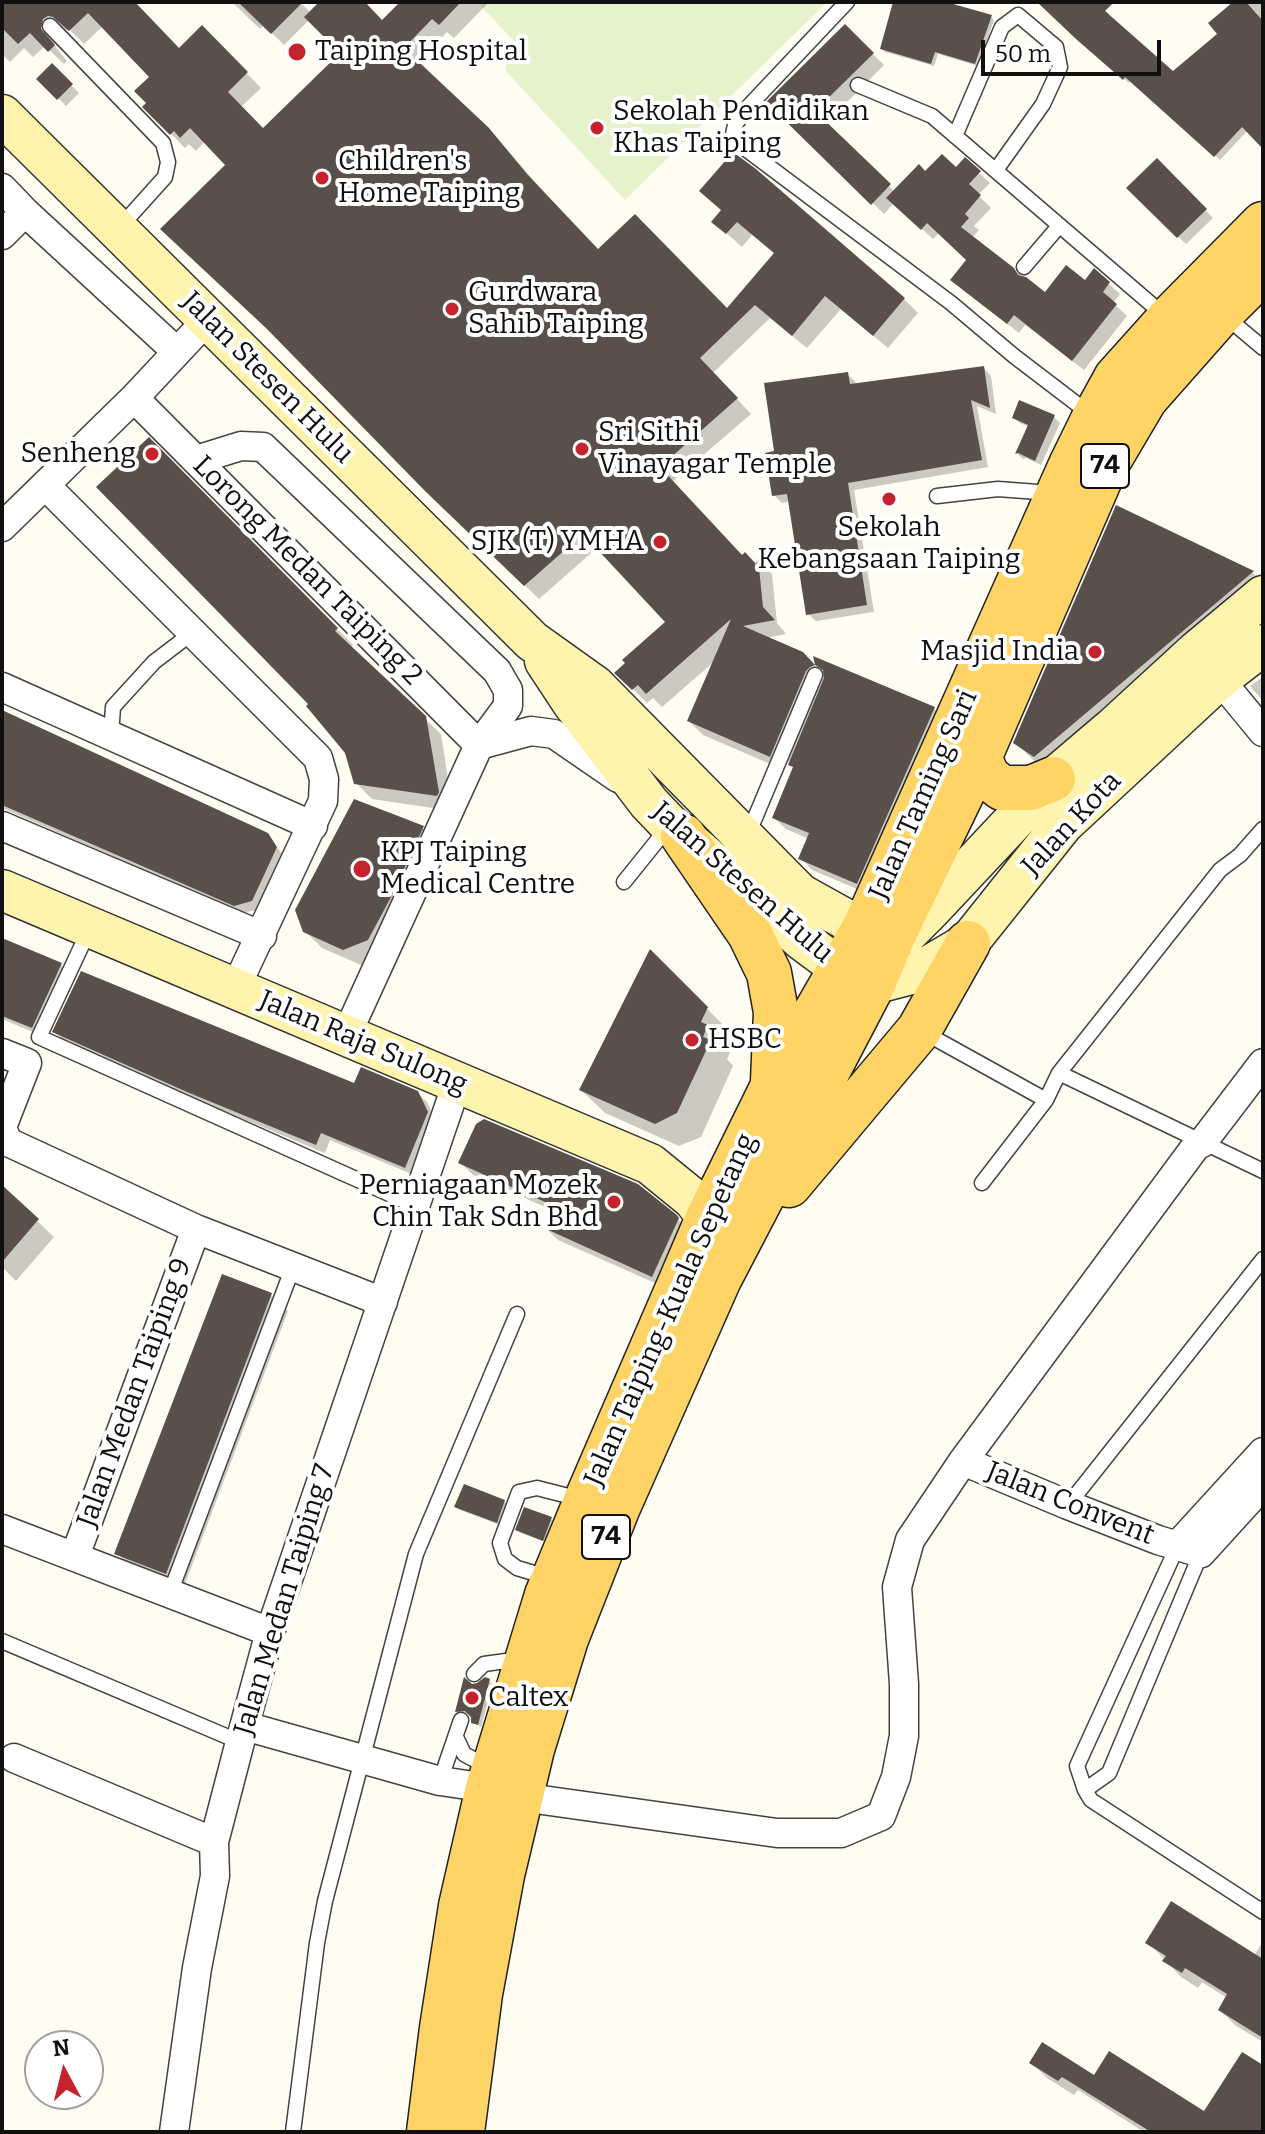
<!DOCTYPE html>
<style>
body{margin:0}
#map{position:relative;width:1265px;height:2134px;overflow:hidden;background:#fffcf2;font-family:Bitter,serif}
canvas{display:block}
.frame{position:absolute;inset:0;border:4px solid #101010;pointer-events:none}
.north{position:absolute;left:24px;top:2030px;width:80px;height:80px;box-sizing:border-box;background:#fff;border:2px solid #9f9f9f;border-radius:50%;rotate:353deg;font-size:22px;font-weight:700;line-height:32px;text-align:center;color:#101010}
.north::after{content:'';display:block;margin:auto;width:28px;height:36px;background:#c6222d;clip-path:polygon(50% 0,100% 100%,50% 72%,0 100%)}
.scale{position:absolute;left:981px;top:40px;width:180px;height:36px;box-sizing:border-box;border:4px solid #101010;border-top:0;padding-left:10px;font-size:24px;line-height:28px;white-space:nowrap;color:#101010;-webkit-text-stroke:6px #fff;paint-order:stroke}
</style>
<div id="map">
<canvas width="1265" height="2134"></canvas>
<div class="frame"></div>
<div class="north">N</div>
<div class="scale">50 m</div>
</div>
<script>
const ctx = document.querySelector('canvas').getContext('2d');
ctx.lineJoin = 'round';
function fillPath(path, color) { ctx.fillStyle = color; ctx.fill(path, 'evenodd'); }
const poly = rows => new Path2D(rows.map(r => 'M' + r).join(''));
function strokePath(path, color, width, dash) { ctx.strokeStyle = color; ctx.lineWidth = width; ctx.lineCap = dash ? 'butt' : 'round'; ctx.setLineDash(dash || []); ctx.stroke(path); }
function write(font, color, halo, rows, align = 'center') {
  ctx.font = font + ' Bitter,serif'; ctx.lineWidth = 8; ctx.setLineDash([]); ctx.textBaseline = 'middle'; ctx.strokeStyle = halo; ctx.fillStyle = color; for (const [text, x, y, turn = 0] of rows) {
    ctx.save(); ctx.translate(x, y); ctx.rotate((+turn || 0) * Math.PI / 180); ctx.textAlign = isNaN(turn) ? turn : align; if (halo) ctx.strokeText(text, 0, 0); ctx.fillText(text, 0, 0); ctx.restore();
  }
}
fillPath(poly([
 [481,2,827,2,625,200,505,70,513,40,479,4]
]), '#e6f2cc');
fillPath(poly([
 [2,2,133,2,180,50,202,28,261,88,241,107,263,131,345,61,402,2,489,2,454,38,447,32,417,63,503,145,542,190,598,252,727,311,775,254,752,235,742,247,714,222,723,211,904,299,918,313,888,348,841,309,807,348,770,318,713,373,751,414,672,482,742,558,757,567,759,561,772,574,777,623,786,634,766,638,802,654,817,669,816,660,934,709,946,720,869,894,812,870,801,858,809,839,786,829,774,818,795,768,788,761,784,770,703,735,689,721,716,660,662,707,653,698,647,703,617,673,668,622,598,547,539,599,426,490,228,165,205,141,196,151,189,144,185,148,145,107,149,103,152,77,103,26,84,44,70,30,64,30,56,34,54,45,67,61,64,64,45,46,33,57,24,48,10,62,2,54],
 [300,2,311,13,322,2,370,2,332,43,309,20,284,45,264,25,260,29,233,3],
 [895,2,953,2,952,6,991,17,994,20,978,66,938,54,934,66,885,52,882,49],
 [1039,2,1097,2,1110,15,1108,17,1173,74,1220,34,1236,2,1263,2,1263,146,1248,130,1220,160,1131,80,1129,83,1084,44],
 [845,27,884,65,825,124,895,192,926,174,956,170,965,160,990,183,978,195,991,208,974,226,979,230,972,238,1045,294,1086,282,1094,271,1120,294,1113,303,1127,316,1084,370,1025,325,1019,333,964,290,968,260,939,233,933,239,894,203,884,214,769,102],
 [52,66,79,93,66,106,39,79],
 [1157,161,1213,218,1186,244,1129,188],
 [984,368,991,376,996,414,977,406,988,467,854,490,874,612,816,621,808,614,790,501,782,503,774,495,776,453,847,374,855,381,856,385],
 [1014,417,1054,417,1060,423,1041,465,1026,458,1023,459,1017,453,1029,427,1020,423],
 [149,440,353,645,350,648,441,734,453,811,372,799,356,783,347,752,311,704],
 [1117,508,1252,572,1263,583,1051,772,1032,759,1015,742],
 [1263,677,1263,701,1250,686],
 [2,712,266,834,284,856,260,909,243,913,2,808],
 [422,827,438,843,384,955,361,965,322,948,305,931],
 [2,941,61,965,69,973,40,1035,2,1019],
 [651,952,730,1032,725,1044,731,1050,727,1059,733,1066,701,1137,679,1146,605,1113,581,1090],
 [55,1032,355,1086,417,1093,427,1102,436,1122,414,1175,330,1140,325,1153,198,1100,63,1040],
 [461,1163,675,1217,690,1231,664,1287,558,1240,546,1228,554,1211,473,1175],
 [2,1188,54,1237,16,1281,2,1267],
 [223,1277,271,1295,288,1311,183,1589,133,1570,117,1553],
 [504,1501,508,1505,500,1525,460,1510,457,1507],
 [551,1519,554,1522,546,1542,521,1533,518,1530],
 [489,1681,493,1684,481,1727,473,1722,473,1717,470,1713,460,1715,457,1712,471,1686],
 [1263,1941,1263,2042,1236,2026,1220,2010,1227,1998,1202,1982,1198,1988,1181,1977,1148,1942,1254,1956],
 [1032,2063,1094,2078,1205,2113,1263,2068,1263,2132,1144,2132,1078,2090,1074,2095,1047,2078]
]), '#0003');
fillPath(poly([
 [2,2,135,2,179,48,202,25,248,72,228,92,263,128,340,53,304,17,319,2,365,2,382,20,400,2,461,2,439,25,432,19,404,48,489,128,527,174,598,249,635,214,727,308,774,253,737,222,726,234,711,222,721,210,699,191,733,152,756,169,905,298,873,336,825,296,792,336,755,305,700,358,738,398,660,467,742,555,745,552,756,564,758,558,763,607,775,620,743,626,803,652,815,665,810,667,806,671,770,757,687,721,731,619,646,694,638,685,632,690,614,673,625,663,622,660,665,622,583,534,524,586,425,491,267,329,160,229,225,165,190,128,180,138,174,131,170,135,142,107,146,103,134,91,149,77,88,13,69,31,53,17,48,16,43,19,41,29,55,45,48,52,30,33,18,44,2,28],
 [238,2,303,2,271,34],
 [893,2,946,2,992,15,975,64,935,52,931,64,880,49],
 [1037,2,1114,2,1105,11,1173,71,1217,34,1208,23,1233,2,1246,2,1263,21,1263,149,1242,127,1214,157,1125,77,1123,80,1076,39],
 [845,24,874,53,815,111,891,184,871,205,766,102],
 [52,63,73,84,57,100,36,79],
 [942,154,956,167,965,157,981,171,969,184,981,195,965,214,969,218,961,227,1014,268,1018,275,1026,277,1045,292,1066,265,1085,280,1094,268,1110,282,1103,292,1117,304,1072,361,1014,315,1007,324,950,280,966,260,927,223,921,230,886,198,919,164,925,171],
 [1157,158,1207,209,1177,238,1126,188],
 [984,366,990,408,971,400,982,460,848,483,867,605,806,615,787,494,772,496,765,453,774,451,764,383,848,372,850,384],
 [1019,400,1055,415,1035,461,1018,453,1015,454,1028,425,1012,418],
 [149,437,338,628,335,631,426,716,439,792,437,796,354,784,345,753,306,706,308,704,96,487],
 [1116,505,1254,571,1034,757,1013,743],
 [813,656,935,707,857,884,798,859,809,833,772,818,793,767,788,765,824,678,823,670,815,665],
 [2,710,268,833,277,847,252,901,234,906,2,805],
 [354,799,424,826,390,899,368,940,343,950,303,932,295,910],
 [2,938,62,963,32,1028,2,1016],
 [650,949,708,1007,701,1022,708,1025,703,1037,711,1040,677,1113,655,1124,579,1090],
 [81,971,354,1083,361,1067,418,1091,428,1112,405,1168,321,1133,316,1145,187,1092,52,1032],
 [484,1119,638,1184,677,1215,679,1218,652,1277,544,1228,554,1206,458,1163,476,1124],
 [2,1185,39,1219,2,1262],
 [222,1274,272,1293,166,1574,114,1554],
 [464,1484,505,1500,497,1523,454,1507],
 [524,1507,552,1517,543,1541,515,1530],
 [464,1677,472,1684,477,1683,485,1677,490,1679,478,1725,471,1723,471,1717,465,1711,455,1712],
 [1171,1901,1263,1959,1263,2038,1218,2010,1227,1994,1185,1968,1182,1973,1162,1961,1166,1956,1145,1943],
 [1042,2042,1094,2075,1109,2051,1204,2111,1242,2052,1263,2065,1263,2132,1151,2132,1062,2077,1058,2081,1029,2063]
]), '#59504b');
const lane = poly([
 [847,2,747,108,735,125,733,134,735,141,951,303,1014,356,1090,414],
 [50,26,163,143,168,162,165,177,120,227],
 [858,85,932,116,1165,316],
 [955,136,1002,27,1018,15,1056,47,1060,67,1043,104,996,170],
 [1024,267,1059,226],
 [1225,316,1263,348],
 [937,496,998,489,1051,493],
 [111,735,113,707,154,662,192,633],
 [747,837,815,675],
 [624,882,669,826],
 [90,928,39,1037,414,1205],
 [925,1033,1046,1100],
 [1059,1073,1263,1171],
 [982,1183,1046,1100,1059,1073,1220,870,1240,855,1263,829],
 [1068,1505,1263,1259],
 [1178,1545,1077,1766,1085,1790,1091,1800,1263,1912],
 [550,1578,517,1568,505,1559,500,1543,519,1492,537,1488,580,1499],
 [170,1593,293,1267],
 [2,1641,240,1742],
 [474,1674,484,1664,506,1661,522,1665],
 [456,1737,464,1754,475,1760,492,1765],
 [440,1781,461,1720],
 [1085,1790,1109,1773,1201,1553],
 [293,2132,317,1943,325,1901,416,1554,517,1314]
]);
const street = poly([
 [2,188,25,212,176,351],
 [2,235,25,212],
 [134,398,479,745,508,706,508,690,497,671,263,447,241,446,196,460],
 [45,485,318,758,324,779,323,801,235,989],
 [2,527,134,398,208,319],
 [1207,664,1263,732],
 [2,687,313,826],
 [2,826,262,936],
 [346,1036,479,745,531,731,554,734,618,778],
 [2,1053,27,1063,2,1127],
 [2,1128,8,1142,196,1229,383,1302],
 [963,1461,1068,1505,1158,1540,1201,1553,1263,1485],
 [2,1529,270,1632],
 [1178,1545,1263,1452],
 [75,1556,196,1229],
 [245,1726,440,1781,488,1788],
 [14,1758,214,1842],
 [521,1797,777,1833,841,1833,881,1816,896,1777,904,1736,904,1684,897,1587,910,1540,963,1461,1196,1146,1202,1143,1263,1063],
 [174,2132,197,1968,215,1876,214,1842,240,1742,270,1632,457,1083]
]);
const secondary = poly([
 [2,115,532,641,595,686,800,894,845,919,865,927,893,936,906,934,931,909,1053,779,1113,728,1197,651,1263,596],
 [545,661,572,702,649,803,670,825,802,940,841,969,873,984,919,972,968,943,1063,824,1219,679,1263,645],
 [2,890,650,1164,693,1199,708,1218]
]);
const primary = poly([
 [979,758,988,777,1002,788,1031,788,1053,779],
 [683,836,750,934,769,973,776,1012,773,1081],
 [789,1185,919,1030,968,943],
 [429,2132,442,2028,461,1906,488,1788,547,1595,586,1501,678,1288,708,1218,772,1088,865,927,1071,465,1094,418,1116,378,1169,319,1263,224],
 [462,2132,480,1994,502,1875,532,1749,566,1639,618,1507,719,1279,873,984,893,936,979,758,1106,465,1145,399,1221,313,1263,271]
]);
strokePath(lane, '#434343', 17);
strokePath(street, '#434343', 31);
strokePath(secondary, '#323232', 43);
strokePath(primary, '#212121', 47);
strokePath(lane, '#fff', 14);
strokePath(street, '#fff', 28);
strokePath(secondary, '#fff4ad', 40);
strokePath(primary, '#fdd465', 44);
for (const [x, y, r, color] of [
 [297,52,10,"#c6222d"],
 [597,128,8,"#c6222d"],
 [322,178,8,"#c6222d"],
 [452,309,8,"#c6222d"],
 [582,449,8,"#c6222d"],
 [152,454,8,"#c6222d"],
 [889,499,8,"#c6222d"],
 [660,542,8,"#c6222d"],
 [1095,652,8,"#c6222d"],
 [362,869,10,"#c6222d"],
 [692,1040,8,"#c6222d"],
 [614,1202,8,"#c6222d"],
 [472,1698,8,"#c6222d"]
]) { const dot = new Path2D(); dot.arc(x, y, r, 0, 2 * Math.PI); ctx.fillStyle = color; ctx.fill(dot); strokePath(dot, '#fff', 3); }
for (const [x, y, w] of [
 [1105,466,48],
 [606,1537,48]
]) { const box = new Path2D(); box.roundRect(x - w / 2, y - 22, w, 44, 6); ctx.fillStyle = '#fff'; ctx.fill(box); strokePath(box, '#101010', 2); }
write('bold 26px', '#101010', null, [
 ["74",1105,466],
 ["74",606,1537]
]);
write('28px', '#101010', '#fff', [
 ["Taiping Hospital",315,52],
 ["Sekolah Pendidikan",613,112],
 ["Khas Taiping",613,144],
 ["Children's",338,162],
 ["Home Taiping",338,194],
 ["Gurdwara",468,293],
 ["Sahib Taiping",468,325],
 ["Sri Sithi",598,433],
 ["Vinayagar Temple",598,465],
 ["Senheng",136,454,"right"],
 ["Sekolah",889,528,"center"],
 ["Kebangsaan Taiping",889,560,"center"],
 ["SJK (T) YMHA",644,542,"right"],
 ["Masjid India",1079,652,"right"],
 ["KPJ Taiping",380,853],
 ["Medical Centre",380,885],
 ["HSBC",708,1040],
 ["Perniagaan Mozek",598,1186,"right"],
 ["Chin Tak Sdn Bhd",598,1218,"right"],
 ["Caltex",488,1698]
], 'left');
write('28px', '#101010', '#fff', [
 ["Jalan Stesen Hulu",267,378,45],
 ["Lorong Medan Taiping 2",307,571,45],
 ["Jalan Taming Sari",924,795,-66],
 ["Jalan Kota",1072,824,-47],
 ["Jalan Stesen Hulu",742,883,41],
 ["Jalan Raja Sulong",363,1043,23],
 ["Jalan Taiping-Kuala Sepetang",671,1310,-66],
 ["Jalan Medan Taiping 9",135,1393,-70],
 ["Jalan Convent",1070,1504,22],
 ["Jalan Medan Taiping 7",285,1600,-73]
]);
</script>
